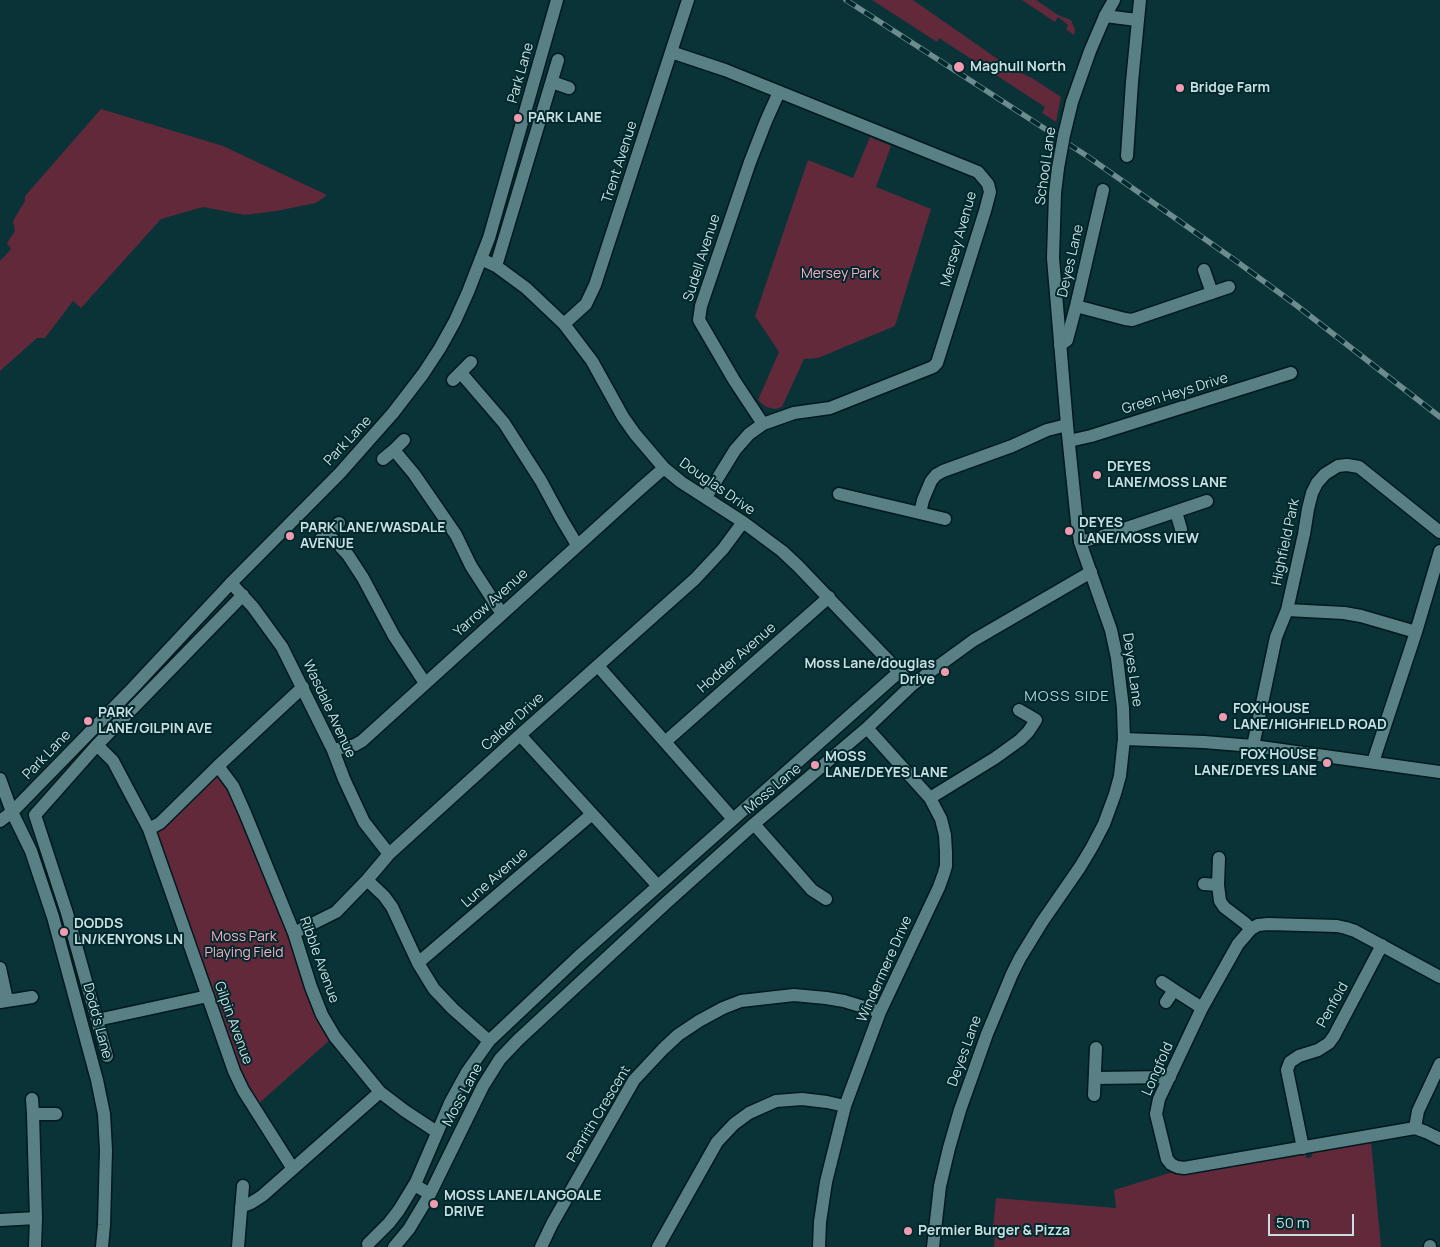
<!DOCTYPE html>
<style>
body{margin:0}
#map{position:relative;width:1440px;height:1247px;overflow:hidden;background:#0a3338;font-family:Manrope,sans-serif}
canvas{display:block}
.scale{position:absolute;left:1268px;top:1214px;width:86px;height:22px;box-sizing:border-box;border:2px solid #c9dee0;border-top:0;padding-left:6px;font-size:15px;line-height:18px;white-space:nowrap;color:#c9dee0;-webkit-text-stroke:4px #00292d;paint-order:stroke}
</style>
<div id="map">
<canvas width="1440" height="1247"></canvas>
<div class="scale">50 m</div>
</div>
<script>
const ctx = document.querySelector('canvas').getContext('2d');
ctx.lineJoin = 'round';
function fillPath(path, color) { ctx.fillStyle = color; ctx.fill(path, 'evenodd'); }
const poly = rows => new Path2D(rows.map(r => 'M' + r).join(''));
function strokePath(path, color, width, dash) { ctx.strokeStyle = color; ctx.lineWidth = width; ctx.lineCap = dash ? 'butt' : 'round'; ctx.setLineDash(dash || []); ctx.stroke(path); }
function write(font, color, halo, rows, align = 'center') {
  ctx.font = font + ' Manrope,sans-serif'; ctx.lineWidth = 4; ctx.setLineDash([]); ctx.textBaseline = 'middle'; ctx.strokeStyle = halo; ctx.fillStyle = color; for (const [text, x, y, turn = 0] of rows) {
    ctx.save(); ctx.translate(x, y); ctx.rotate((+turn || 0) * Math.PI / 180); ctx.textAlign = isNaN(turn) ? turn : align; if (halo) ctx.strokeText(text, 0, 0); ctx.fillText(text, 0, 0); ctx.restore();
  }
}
fillPath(poly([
 [872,0,913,0,1012,69,1032,78,1061,97,1056,122,1042,113,1045,107,939,38,937,42],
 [1022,0,1036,0,1058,15,1071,20,1075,30,1074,35,1066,29,1068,25,1058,17,1055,22],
 [101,109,223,146,327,195,316,203,276,211,245,215,203,207,161,219,81,308,73,301,45,338,37,338,0,371,0,261,11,249,7,243,15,231,13,221,25,201,25,196],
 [870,137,891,146,876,187,931,209,895,326,818,358,804,359,782,407,775,409,766,407,758,400,779,352,755,316,808,160,853,178],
 [218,770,229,789,331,1039,256,1106,236,1071,153,833],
 [1371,1141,1381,1247,994,1247,995,1232,986,1231,987,1227,993,1227,996,1198,1116,1208,1114,1190,1173,1172,1306,1153,1306,1158,1312,1157,1311,1152]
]), '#61293a');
const street = poly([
 [1105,16,1137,20],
 [671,52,725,70,978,172,988,184,990,192,985,211,937,363,933,367,830,408,794,413,763,424,749,434,735,450,706,497],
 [552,82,569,88],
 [1127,156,1132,82,1140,0],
 [481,259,496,266,526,288,564,324,592,361,623,417,635,434,664,468,681,482,743,522,782,551,798,566,905,678],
 [496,266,558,60],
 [1204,270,1212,293],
 [1076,306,1125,319,1132,320,1229,287],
 [564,324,586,304,595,285,688,0],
 [1060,345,1067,340,1076,306,1103,190],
 [461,373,504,423,541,481,561,518,577,545],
 [453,380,471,362],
 [763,424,734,380,699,320,701,306,750,162,766,121,779,92],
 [1069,441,1091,436,1291,373],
 [394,450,404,440],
 [383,459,394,450,414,474,456,535,471,566,502,614],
 [839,494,945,519],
 [1176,512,1181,529],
 [920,513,923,500,931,481,936,475,943,471,1012,446,1047,430,1067,425],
 [327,534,336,542,348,555,363,578,394,636,425,683],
 [320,540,339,523],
 [1080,542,1100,537,1207,501],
 [231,583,253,607,282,647,333,750,344,779,364,822,389,854],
 [1287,610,1344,613,1361,616,1416,632],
 [598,666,733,819],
 [520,735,658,886],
 [665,742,829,597],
 [97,745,113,761,149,829,234,1071,243,1090,293,1169],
 [1253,746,1276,637,1287,610,1304,534,1308,509,1312,493,1317,483,1325,474,1338,466,1347,465,1359,467,1440,532],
 [333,750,355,745,362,741,640,489,664,468],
 [1373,762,1416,632,1440,551],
 [218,766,233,786,245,813,294,933,311,987,322,1015,335,1037,380,1092,405,1111,437,1132],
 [0,779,12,812,31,851,53,917,97,1080,104,1114,106,1150,104,1225,102,1247],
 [930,798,995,758,1020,740,1028,732,1036,720,1019,710],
 [754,824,812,890,826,899],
 [149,829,160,823,218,766,303,687],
 [367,880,384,896,392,907,418,963,434,989,453,1009,489,1041],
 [1204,884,1218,885,1219,858],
 [1218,885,1220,901,1224,907,1245,923,1251,929],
 [294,933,336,912,367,880,389,854,520,735,695,579,723,549,743,522],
 [418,963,592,814],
 [0,968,7,1000],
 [1440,977,1355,931,1346,928,1337,926,1268,924,1258,925,1251,929,1238,944,1202,1008,1159,1099,1156,1114,1167,1159,1171,1164,1177,1167,1184,1168,1415,1128,1426,1132,1440,1139],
 [1162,982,1174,990,1166,1002],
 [1174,990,1202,1008],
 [0,1002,32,997],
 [97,1020,208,996],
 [107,1056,67,913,35,815,97,745,243,595],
 [1095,1078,1170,1077],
 [1094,1095,1096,1048],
 [32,1099,33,1114,56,1114],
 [33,1114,36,1218,35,1247],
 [1415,1128,1418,1111,1440,1064],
 [1303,1148,1287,1070,1290,1062,1299,1056,1318,1050,1329,1043,1334,1036,1382,945],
 [430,1194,418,1187,416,1182,450,1103,467,1072,489,1041,578,957,899,672],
 [241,1207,251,1203,262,1196,380,1092],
 [0,1220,36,1218],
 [368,1244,389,1223,399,1210,416,1182],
 [1430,1246,1430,1247],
 [238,1247,243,1186],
 [394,1247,409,1229,430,1194,483,1086,500,1059,518,1040,666,903,754,824,867,728,912,685,974,640,1091,572],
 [541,1247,552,1224,634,1080,663,1049,678,1035,699,1021,723,1008,741,1001,794,995,826,998,844,1001,880,1012],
 [658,1247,717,1142,734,1124,749,1113,776,1101,802,1099,827,1102,845,1106],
 [819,1247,820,1222,826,1182,845,1106,880,1012,939,887,944,873,946,866,946,852,945,835,941,819,930,798,867,728]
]);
const secondary = poly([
 [1072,102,1090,51,1105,16,1114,0],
 [1124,739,1204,742,1253,746,1440,772],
 [0,821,12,812,131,690,231,583,340,473,393,413,423,374,440,348,455,321,468,292,489,238,557,0],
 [933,1247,940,1186,949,1148,960,1110,987,1034,1012,974,1020,958,1042,922,1080,867,1092,847,1104,824,1115,794,1120,776,1124,739,1123,708,1117,658,1111,630,1080,542,1077,522,1067,425,1053,258,1055,193,1058,168]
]);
strokePath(street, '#00191d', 15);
strokePath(secondary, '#00191d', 15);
strokePath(street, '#598085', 12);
strokePath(secondary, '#598085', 12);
const rail = poly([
 [846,0,1087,156,1236,261,1296,305,1440,417]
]);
strokePath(rail, '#6d8c8f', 5.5);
strokePath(rail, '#00292d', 4, [11]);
const secondaryBridge = poly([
 [1058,168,1064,135,1072,102]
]);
strokePath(secondaryBridge, '#00191d', 15, []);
strokePath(secondaryBridge, '#598085', 12);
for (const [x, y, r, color] of [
 [959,67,6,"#f29ab0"],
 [1180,88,5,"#f29ab0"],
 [518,118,5,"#f29ab0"],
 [1097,475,5,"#f29ab0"],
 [1069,531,5,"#f29ab0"],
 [290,536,5,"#f29ab0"],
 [945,672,5,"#f29ab0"],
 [1223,717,5,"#f29ab0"],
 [88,721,5,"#f29ab0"],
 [1327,763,5,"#f29ab0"],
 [815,765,5,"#f29ab0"],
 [64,932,5,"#f29ab0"],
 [434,1204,5,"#f29ab0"],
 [908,1231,5,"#f29ab0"]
]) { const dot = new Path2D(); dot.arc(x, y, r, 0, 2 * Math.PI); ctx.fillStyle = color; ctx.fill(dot); strokePath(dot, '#00292d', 2); }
write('bold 14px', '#c9dee0', '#00292d', [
 ["Maghull North",970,67],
 ["Bridge Farm",1190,88],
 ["PARK LANE",528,118],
 ["DEYES",1107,467],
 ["LANE/MOSS LANE",1107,483],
 ["DEYES",1079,523],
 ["LANE/MOSS VIEW",1079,539],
 ["PARK LANE/WASDALE",300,528],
 ["AVENUE",300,544],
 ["Moss Lane/douglas",935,664,"right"],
 ["Drive",935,680,"right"],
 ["FOX HOUSE",1233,709],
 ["LANE/HIGHFIELD ROAD",1233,725],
 ["PARK",98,713],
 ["LANE/GILPIN AVE",98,729],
 ["FOX HOUSE",1317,755,"right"],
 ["LANE/DEYES LANE",1317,771,"right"],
 ["MOSS",825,757],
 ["LANE/DEYES LANE",825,773],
 ["DODDS",74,924],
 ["LN/KENYONS LN",74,940],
 ["MOSS LANE/LANGOALE",444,1196],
 ["DRIVE",444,1212],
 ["Permier Burger & Pizza",918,1231]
], 'left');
write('14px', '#c9dee0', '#00292d', [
 ["Park Lane",521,73,-74],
 ["Trent Avenue",620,162,-72],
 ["School Lane",1046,166,-82],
 ["Mersey Avenue",959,239,-74],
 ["Sudell Avenue",702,258,-72],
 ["Deyes Lane",1071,261,-77],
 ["Green Heys Drive",1175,394,-17],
 ["Park Lane",348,441,-47],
 ["Douglas Drive",717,487,35],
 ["Highfield Park",1286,542,-78],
 ["Yarrow Avenue",491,603,-42],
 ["Hodder Avenue",737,658,-41],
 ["Deyes Lane",1132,670,82],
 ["Wasdale Avenue",329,709,65],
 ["Calder Drive",513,722,-42],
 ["Park Lane",47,755,-46],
 ["Moss Lane",773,789,-40],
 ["Lune Avenue",495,878,-41],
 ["Ribble Avenue",319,960,70],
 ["Windermere Drive",885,969,-66],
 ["Penfold",1333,1005,-61],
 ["Dodd's Lane",97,1021,75],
 ["Gilpin Avenue",233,1023,70],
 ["Deyes Lane",965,1051,-70],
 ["Longfold",1158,1069,-66],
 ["Moss Lane",463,1095,-62],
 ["Penrith Crescent",599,1114,-59]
]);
write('14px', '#faacbf', '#00292d', [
 ["Mersey Park",840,274],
 ["Moss Park",244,937],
 ["Playing Field",244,953]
]);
ctx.letterSpacing = '1px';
write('15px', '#a9d2d8', '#00292d', [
 ["MOSS SIDE",1067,697]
]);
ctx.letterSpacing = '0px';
</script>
